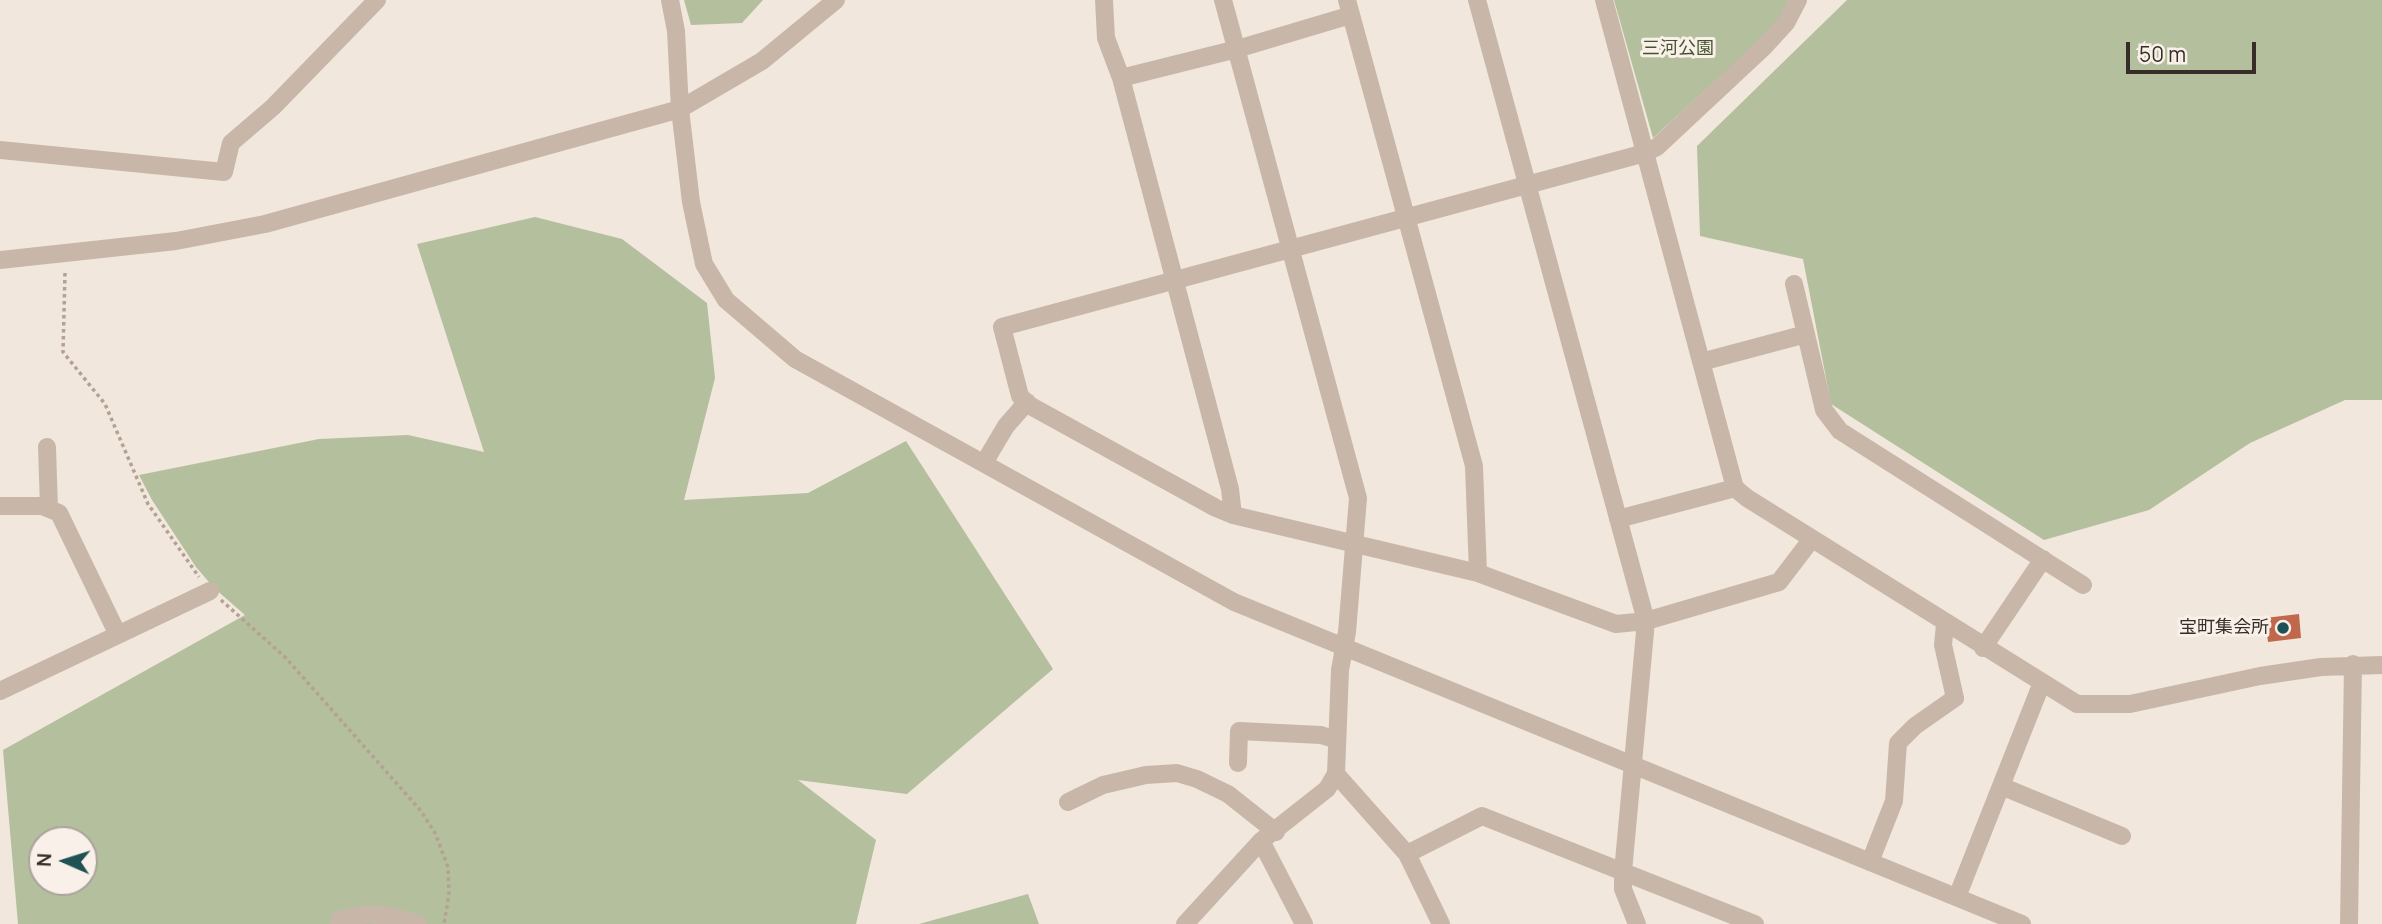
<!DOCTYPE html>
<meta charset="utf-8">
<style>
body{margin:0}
#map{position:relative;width:2382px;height:924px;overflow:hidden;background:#f1e7dc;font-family:Manrope,sans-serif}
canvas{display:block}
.north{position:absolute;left:28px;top:826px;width:70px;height:70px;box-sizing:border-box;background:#f9f1e9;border:2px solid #aba39c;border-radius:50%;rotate:273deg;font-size:19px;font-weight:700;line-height:28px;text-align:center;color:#362d28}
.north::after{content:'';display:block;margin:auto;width:24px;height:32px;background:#205155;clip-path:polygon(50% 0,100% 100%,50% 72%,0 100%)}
.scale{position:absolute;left:2126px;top:42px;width:130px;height:32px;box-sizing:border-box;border:4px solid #362d28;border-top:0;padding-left:9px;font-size:21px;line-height:24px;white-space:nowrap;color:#362d28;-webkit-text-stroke:5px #f9f1e9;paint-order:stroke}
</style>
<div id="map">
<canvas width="2382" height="924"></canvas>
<div class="north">N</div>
<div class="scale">50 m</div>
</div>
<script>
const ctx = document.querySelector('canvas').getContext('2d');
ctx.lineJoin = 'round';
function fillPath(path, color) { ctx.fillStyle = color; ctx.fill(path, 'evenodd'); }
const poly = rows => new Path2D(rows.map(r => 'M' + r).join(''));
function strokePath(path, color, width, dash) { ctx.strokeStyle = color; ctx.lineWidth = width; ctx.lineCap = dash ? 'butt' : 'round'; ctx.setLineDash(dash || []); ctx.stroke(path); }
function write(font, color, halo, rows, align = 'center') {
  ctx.font = font + ' Manrope,"Noto Sans JP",sans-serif'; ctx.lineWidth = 6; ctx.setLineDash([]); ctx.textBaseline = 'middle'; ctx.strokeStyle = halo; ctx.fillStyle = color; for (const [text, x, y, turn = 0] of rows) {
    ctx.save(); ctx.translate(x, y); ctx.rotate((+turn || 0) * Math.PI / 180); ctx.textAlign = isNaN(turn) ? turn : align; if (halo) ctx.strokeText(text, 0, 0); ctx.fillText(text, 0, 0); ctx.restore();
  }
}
fillPath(poly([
 [684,0,763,0,742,23,691,25],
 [1614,0,1788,0,1781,21,1653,138],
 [1847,0,2382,0,2382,400,2345,400,2250,443,2149,510,2044,540,1831,404,1803,259,1700,236,1697,146],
 [535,217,622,239,707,303,715,378,684,500,808,493,906,441,1053,669,907,794,798,780,876,840,856,924,18,924,3,750,245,615,214,588,196,567,152,500,139,475,319,439,408,435,484,452,417,244],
 [42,840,84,840,84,882,42,882],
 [1028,894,1039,924,919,924]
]), '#b4bf9d');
fillPath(poly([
 [2299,614,2301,638,2268,642,2265,618]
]), '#c0684c');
strokePath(poly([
 [65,273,63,352,105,404,148,504,199,577],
 [221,600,286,658,421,811,435,833,448,867,449,894,444,924]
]), '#b4a193', 3.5, [3.5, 3.5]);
strokePath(poly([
 [670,0,676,31,680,109,691,202,704,264,726,300,795,359,1234,602,2022,924],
 [1104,0,1106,38,1121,78],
 [1347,0,1474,466,1478,573],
 [1477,0,1646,621,1623,872,1623,889,1637,924],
 [1604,0,1735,488,1747,498,2077,704,2130,704,2260,676,2321,667,2382,665],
 [1798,0,1786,23,1764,47,1657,147,1645,153,1002,327,1020,396,1029,405,1216,508,1233,515,1478,573,1616,624,1646,621,1779,582,1811,540],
 [0,150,224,172,231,143,273,107,377,0],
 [0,260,176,241,265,224,680,109,762,61,836,0],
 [1794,284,1824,410,1840,431,2083,585],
 [1701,362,1806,334],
 [47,447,49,508],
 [984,463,1006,426,1027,402],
 [0,506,42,506,59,513,118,635],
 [1233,515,1230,489,1121,78,1237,49,1351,15],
 [1618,519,1735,488],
 [1983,648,2043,559],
 [0,691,210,591],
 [1238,763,1239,731,1321,735,1337,740],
 [1336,774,1407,854,1441,924],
 [2001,786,2122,836],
 [1068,802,1103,785,1146,775,1177,773,1197,779,1228,794,1276,832],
 [1261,841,1304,924],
 [1407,854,1482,816,1755,924],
 [1870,862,1894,801,1898,743,1915,726,1955,698,1943,645,1945,625],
 [1957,897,2041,685],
 [339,920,367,914,389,916,418,924],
 [1185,924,1261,841,1327,789,1336,774,1340,670,1347,632,1358,498,1223,0],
 [2349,924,2353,664]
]), '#c8b7a9', 18);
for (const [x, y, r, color] of [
 [2283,628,7,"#205155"]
]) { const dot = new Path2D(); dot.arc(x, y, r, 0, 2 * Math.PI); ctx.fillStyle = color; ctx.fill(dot); strokePath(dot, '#f9f1e9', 2.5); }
write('18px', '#45532d', '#f9f1e9', [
 ["三河公園",1678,49]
]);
write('18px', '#362d28', '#f9f1e9', [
 ["宝町集会所",2269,628]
], 'right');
</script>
